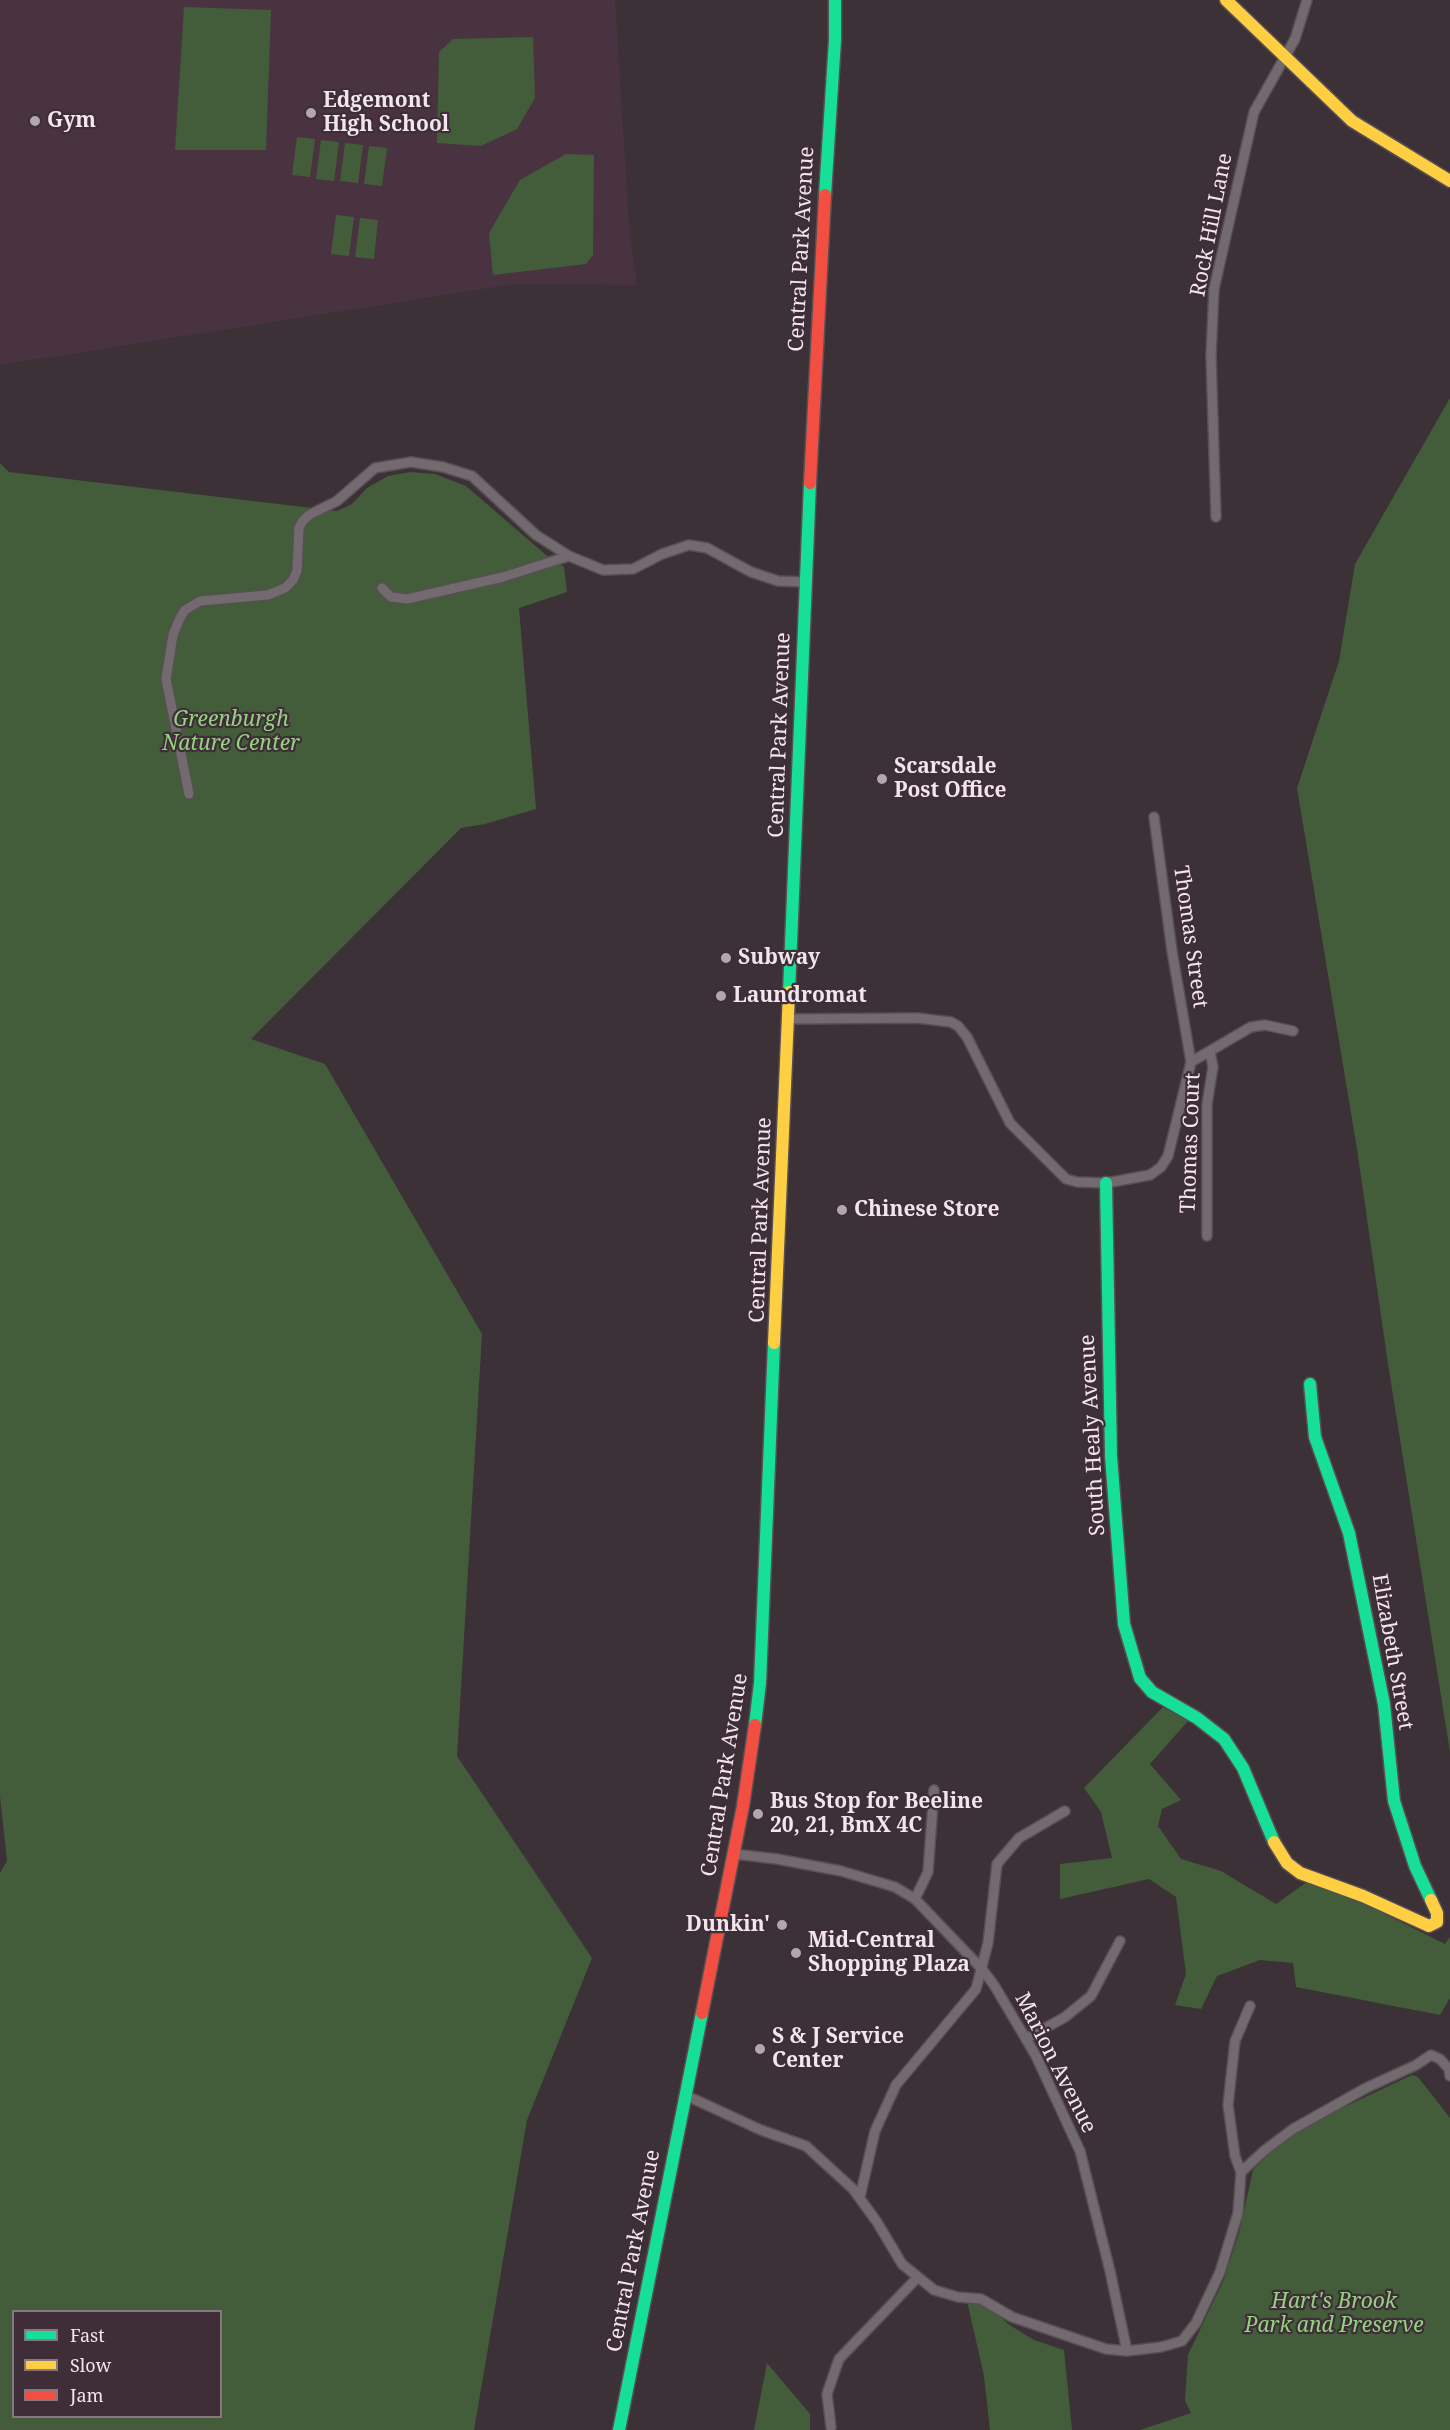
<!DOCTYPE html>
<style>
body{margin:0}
#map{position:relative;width:1450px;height:2430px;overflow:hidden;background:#3b3137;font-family:"Noto Serif",serif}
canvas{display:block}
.legend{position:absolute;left:12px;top:2310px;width:210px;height:108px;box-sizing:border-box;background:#3f2d38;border:2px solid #877780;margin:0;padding:8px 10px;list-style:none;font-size:18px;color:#f2e6ed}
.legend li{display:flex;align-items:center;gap:12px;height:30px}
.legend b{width:30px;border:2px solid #877780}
</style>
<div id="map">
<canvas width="1450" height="2430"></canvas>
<ul class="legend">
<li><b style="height:8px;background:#16e098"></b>Fast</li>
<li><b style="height:8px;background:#ffcf43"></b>Slow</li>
<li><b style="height:8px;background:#f24e42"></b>Jam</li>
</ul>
</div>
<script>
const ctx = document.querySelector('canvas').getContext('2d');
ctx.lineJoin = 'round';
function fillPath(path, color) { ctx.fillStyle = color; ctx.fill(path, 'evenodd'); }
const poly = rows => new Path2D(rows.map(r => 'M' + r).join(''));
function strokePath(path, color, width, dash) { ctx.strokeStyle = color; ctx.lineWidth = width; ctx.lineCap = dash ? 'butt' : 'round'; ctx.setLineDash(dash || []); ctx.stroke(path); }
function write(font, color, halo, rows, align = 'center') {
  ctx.font = font + ' "Noto Serif",serif'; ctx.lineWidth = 4.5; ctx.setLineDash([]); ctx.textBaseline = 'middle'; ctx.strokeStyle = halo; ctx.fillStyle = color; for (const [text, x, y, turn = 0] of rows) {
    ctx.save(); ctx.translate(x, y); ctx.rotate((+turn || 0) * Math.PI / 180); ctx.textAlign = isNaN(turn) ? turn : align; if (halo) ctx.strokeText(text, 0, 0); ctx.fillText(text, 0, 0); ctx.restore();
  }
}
fillPath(poly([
 [0,0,615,0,629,225,637,285,514,284,0,365]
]), '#493341');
fillPath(poly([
 [184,7,271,10,266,150,175,150],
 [533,37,535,98,517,129,481,146,437,143,439,52,453,39],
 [297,137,315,139,310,177,292,175],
 [321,140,339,142,334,181,316,179],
 [345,143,363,145,358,183,340,181],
 [369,146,387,148,382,186,364,184],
 [566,154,594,155,593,255,586,264,493,275,489,233,520,180],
 [336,215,354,217,349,256,331,254],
 [360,218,378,220,374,259,355,257],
 [1450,398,1450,1752,1388,1364,1357,1149,1297,788,1339,661,1355,564],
 [0,463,9,472,337,511,352,504,367,488,388,476,410,472,435,474,466,486,546,555,564,567,567,592,519,608,536,809,485,824,461,828,251,1039,325,1064,482,1334,457,1756,592,1958,527,2120,474,2430,0,2430,0,1873,7,1861,0,1796],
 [14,2312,220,2312,220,2416,14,2416],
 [1163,1707,1188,1721,1150,1764,1181,1800,1162,1809,1158,1826,1181,1859,1221,1871,1276,1904,1307,1882,1335,1889,1445,1944,1450,1937,1450,1998,1440,2015,1296,1987,1293,1963,1260,1960,1217,1976,1201,2009,1175,2005,1186,1974,1176,1897,1149,1879,1060,1899,1060,1864,1112,1858,1101,1812,1084,1788],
 [1412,2075,1418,2077,1450,2118,1450,2430,1140,2430,1191,2413,1185,2401,1188,2355,1224,2279,1239,2233,1253,2170,1274,2148,1306,2125],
 [967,2301,990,2306,1008,2324,1034,2340,1064,2350,1072,2430,990,2430,984,2376],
 [767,2363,810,2414,810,2430,754,2430]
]), '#435d3a');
const street = poly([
 [1216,517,1211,356,1214,289,1254,112,1295,39,1307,0],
 [382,588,391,597,407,599,503,577,569,556],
 [189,794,166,679,173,635,180,618,185,610,200,601,268,595,285,588,293,580,297,571,299,528,302,522,309,515,337,501,375,468,411,462,443,467,472,476,536,535,569,556,603,570,633,569,662,554,689,545,707,548,751,572,778,581,806,582],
 [789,1019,917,1018,951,1022,958,1026,967,1037,1010,1123,1066,1179,1077,1182,1106,1183,1150,1175,1161,1167,1168,1156,1191,1062,1172,951,1154,817],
 [1191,1062,1251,1027,1265,1025,1293,1031],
 [1207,1236,1207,1104,1213,1067,1210,1052],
 [734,1854,777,1859,841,1871,895,1887,915,1899,982,1969,994,1985,1036,2056,1080,2151,1110,2271,1127,2351],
 [915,1899,928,1872,934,1790],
 [1026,2039,1065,2017,1091,1996,1120,1941],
 [685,2095,761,2130,806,2146,853,2189,877,2222,902,2264,934,2290,958,2297,981,2299,1012,2317,1106,2349,1127,2351,1161,2347,1182,2341,1196,2323,1220,2272,1238,2213,1241,2172,1265,2150,1293,2129,1366,2088,1416,2065,1431,2055,1440,2059,1449,2069,1450,2076],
 [1241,2172,1235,2156,1228,2105,1235,2041,1250,2006],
 [860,2197,875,2131,896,2085,976,1989,988,1943,997,1864,1019,1838,1065,1811],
 [831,2427,827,2394,839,2359,917,2278]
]);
const fast = poly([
 [825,195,835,40,835,0],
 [789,992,810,483],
 [1106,1183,1111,1456,1124,1624,1140,1678,1152,1692,1197,1718,1224,1739,1243,1768,1274,1842],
 [1310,1384,1315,1437,1349,1533,1384,1704,1394,1801,1415,1866,1431,1900],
 [755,1725,760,1683,774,1343],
 [619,2430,702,2013]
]);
const slow = poly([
 [1226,0,1352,121,1450,181],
 [774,1343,789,992],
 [1274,1842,1287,1863,1300,1873,1363,1896,1429,1926,1437,1922,1437,1913,1431,1900]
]);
const jam = poly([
 [810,483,825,195],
 [702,2013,743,1806,755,1725]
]);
strokePath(street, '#584f54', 12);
strokePath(fast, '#584f54', 15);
strokePath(slow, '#584f54', 15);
strokePath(jam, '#584f54', 15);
strokePath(street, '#726a6f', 9);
strokePath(fast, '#16e098', 12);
strokePath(slow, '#ffcf43', 12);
strokePath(jam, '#f24e42', 12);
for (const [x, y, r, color] of [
 [311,113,6,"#b2a7ad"],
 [35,121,6,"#b2a7ad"],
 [882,779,6,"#b2a7ad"],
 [726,958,6,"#b2a7ad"],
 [721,996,6,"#b2a7ad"],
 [842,1210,6,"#b2a7ad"],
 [758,1814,6,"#b2a7ad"],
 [782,1925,6,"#b2a7ad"],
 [796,1953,6,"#b2a7ad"],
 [760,2049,6,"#b2a7ad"]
]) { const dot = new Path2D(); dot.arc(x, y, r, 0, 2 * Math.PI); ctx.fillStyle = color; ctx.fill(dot); strokePath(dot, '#3f2d38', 2); }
write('bold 21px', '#f2e6ed', '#3f2d38', [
 ["Edgemont",323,101],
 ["High School",323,125],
 ["Gym",47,121],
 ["Scarsdale",894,767],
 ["Post Office",894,791],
 ["Subway",738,958],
 ["Laundromat",733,996],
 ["Chinese Store",854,1210],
 ["Bus Stop for Beeline",770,1802],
 ["20, 21, BmX 4C",770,1826],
 ["Dunkin'",770,1925,"right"],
 ["Mid-Central",808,1941],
 ["Shopping Plaza",808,1965],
 ["S & J Service",772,2037],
 ["Center",772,2061]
], 'left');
write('21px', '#f2e6ed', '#3f2d38', [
 ["Rock Hill Lane",1212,225,-79],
 ["Central Park Avenue",802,249,-87],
 ["Central Park Avenue",780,735,-88],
 ["Thomas Street",1190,937,82],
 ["Thomas Court",1191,1143,-88],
 ["Central Park Avenue",761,1220,-88],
 ["South Healy Avenue",1093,1435,-93],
 ["Elizabeth Street",1392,1652,80],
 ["Central Park Avenue",725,1775,-81],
 ["Marion Avenue",1055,2063,63],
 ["Central Park Avenue",634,2251,-79]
]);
write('italic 21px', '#92d37f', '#3f2d38', [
 ["Greenburgh",231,720],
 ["Nature Center",231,744],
 ["Hart's Brook",1334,2302],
 ["Park and Preserve",1334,2326]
]);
</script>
